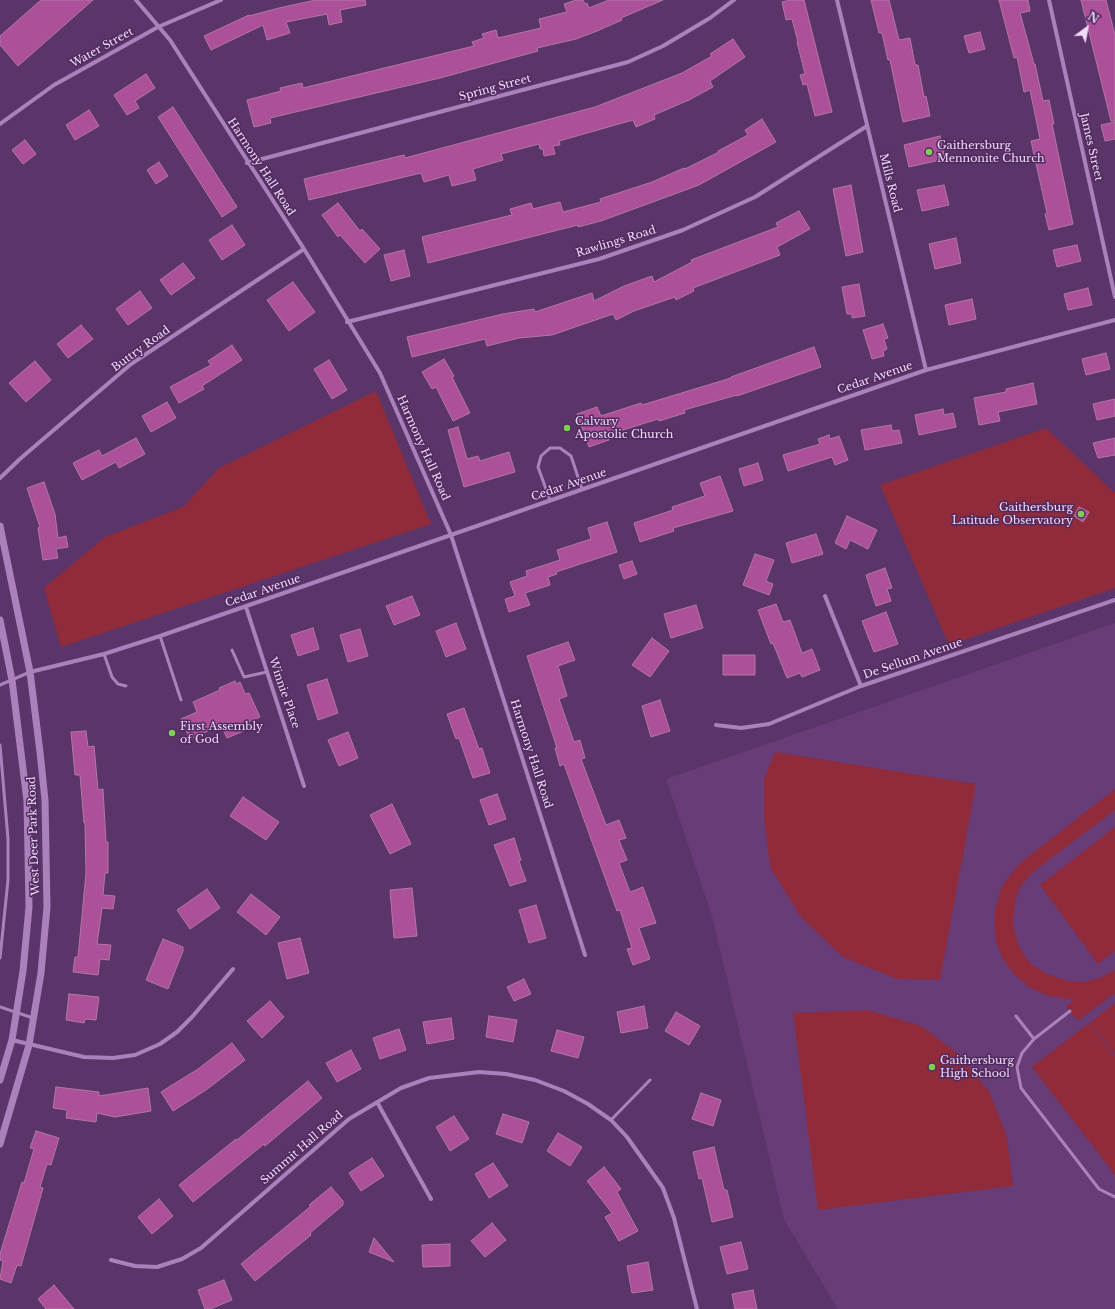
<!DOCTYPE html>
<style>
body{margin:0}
#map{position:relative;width:1115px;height:1309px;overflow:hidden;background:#5b356a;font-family:"Libre Baskerville",serif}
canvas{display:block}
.north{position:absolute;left:1067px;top:8px;width:40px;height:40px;-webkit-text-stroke:3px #502a5e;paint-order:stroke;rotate:32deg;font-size:11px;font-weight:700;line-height:16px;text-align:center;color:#f1dbfa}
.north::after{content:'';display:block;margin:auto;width:14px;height:18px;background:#f1dbfa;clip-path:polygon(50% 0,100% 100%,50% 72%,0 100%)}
</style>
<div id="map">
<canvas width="1115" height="1309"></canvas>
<div class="north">N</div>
</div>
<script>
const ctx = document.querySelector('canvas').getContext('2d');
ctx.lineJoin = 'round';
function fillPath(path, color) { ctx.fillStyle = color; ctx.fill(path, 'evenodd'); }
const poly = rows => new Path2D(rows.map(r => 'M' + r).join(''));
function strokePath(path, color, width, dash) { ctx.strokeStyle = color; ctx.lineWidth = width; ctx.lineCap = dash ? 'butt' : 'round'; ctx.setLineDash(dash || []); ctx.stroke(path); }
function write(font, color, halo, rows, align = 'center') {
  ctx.font = font + ' "Libre Baskerville",serif'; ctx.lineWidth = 3; ctx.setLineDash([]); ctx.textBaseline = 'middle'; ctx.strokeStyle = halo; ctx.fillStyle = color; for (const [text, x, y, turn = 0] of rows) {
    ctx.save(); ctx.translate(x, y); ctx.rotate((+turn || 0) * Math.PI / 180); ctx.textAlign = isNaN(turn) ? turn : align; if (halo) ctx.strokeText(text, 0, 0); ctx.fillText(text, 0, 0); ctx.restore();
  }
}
fillPath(poly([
 [1115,623,1115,1309,838,1309,784,1219,712,916,666,779]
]), '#673c77');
fillPath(poly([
 [376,391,431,524,61,647,44,588,105,537,183,507,219,468],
 [1046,428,1115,493,1115,588,949,645,880,485],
 [775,752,976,784,940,980,897,979,843,957,801,917,770,867,764,815,764,779],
 [1115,789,1115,810,1033,872,1019,888,1015,904,1013,924,1019,947,1031,964,1045,973,1068,981,1085,982,1102,977,1115,970,1115,993,1078,1021,1066,1006,1074,1000,1048,996,1029,987,1013,973,1003,959,996,942,994,924,995,910,1002,886,1019,864],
 [1115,827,1115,951,1098,964,1040,885],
 [1115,1003,1115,1054,1090,1023],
 [868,1010,921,1026,960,1055,990,1093,1007,1137,1013,1186,818,1210,793,1013],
 [1089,1023,1115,1056,1115,1175,1032,1067]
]), '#8f2b3a');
const building = poly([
 [41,0,93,0,18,66,0,45,0,36,41,0],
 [316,0,365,0,366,5,340,10,342,22,329,25,327,14,286,22,290,33,267,40,263,25,211,50,204,36,249,15,249,16,279,8,316,0],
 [576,0,583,0,585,4,587,3,589,8,609,0,663,0,621,18,622,20,597,31,576,39,537,48,538,51,440,78,270,118,271,123,254,127,247,100,281,91,280,88,302,83,303,88,474,46,472,42,484,38,482,34,496,30,498,38,541,28,539,19,567,12,564,4,576,0],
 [790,0,804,0,832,112,815,116,807,84,803,85,800,75,805,74,797,42,798,42,792,19,786,20,782,2,790,0],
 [871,0,889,0,899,40,910,38,915,65,918,65,924,97,926,96,930,116,903,122,890,60,888,60,882,33,879,33,871,0],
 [999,0,1028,0,1030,11,1020,13,1034,64,1035,64,1043,101,1049,100,1054,124,1052,124,1073,224,1049,230,1045,214,1047,213,1031,141,1040,139,1030,90,1024,92,1017,57,1014,58,999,0],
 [1081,0,1106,0,1115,35,1115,121,1111,121,1081,0],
 [980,32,985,49,969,53,964,36,980,32],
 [733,39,745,57,710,81,713,87,689,100,654,115,655,119,636,127,633,120,559,141,560,145,553,146,555,154,544,156,543,149,540,149,539,144,501,154,503,160,473,169,476,180,452,186,449,175,424,182,421,173,309,200,304,179,404,155,405,158,595,107,682,73,712,56,710,54,733,39],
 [146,74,155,88,135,101,139,108,127,115,114,95,146,74],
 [173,107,237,207,222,217,158,117,173,107],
 [89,110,99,126,75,140,66,125,89,110],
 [762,119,776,142,699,185,601,221,578,227,578,225,428,263,422,237,512,215,510,209,531,203,533,209,560,202,563,212,601,202,600,199,652,182,684,168,685,169,719,152,718,151,748,135,745,130,762,119],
 [1115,122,1115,139,1105,141,1101,125,1115,122],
 [940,136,945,159,909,167,904,145,940,136],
 [25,140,36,154,23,164,12,150,25,140],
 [159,162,168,176,156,184,147,170,159,162],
 [851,185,863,252,846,256,833,189,851,185],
 [944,185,949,205,922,211,917,190,944,185],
 [338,203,360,231,362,229,380,249,365,263,340,235,338,237,322,215,338,203],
 [799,211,810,229,777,247,780,255,693,288,694,291,676,300,675,297,634,311,616,320,613,314,552,335,519,338,487,346,485,339,412,357,407,337,503,314,534,309,535,312,592,293,594,301,624,286,652,276,654,282,692,262,691,260,778,227,776,223,799,211],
 [232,225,245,245,222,260,209,240,232,225],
 [956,238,961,263,935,269,929,244,956,238],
 [1077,245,1081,261,1057,267,1053,250,1077,245],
 [404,250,410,276,391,281,384,255,404,250],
 [183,263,195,278,171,295,160,280,183,263],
 [293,282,315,312,289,331,267,300,293,282],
 [859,284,865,316,852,318,852,314,847,314,842,287,859,284],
 [1088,288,1092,305,1068,310,1064,294,1088,288],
 [140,291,152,308,128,325,116,309,140,291],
 [972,299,976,319,949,325,945,305,972,299],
 [883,324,888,338,884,339,887,349,883,351,884,356,872,359,863,330,883,324],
 [81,325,93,339,68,358,57,344,81,325],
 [232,345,242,360,202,386,204,389,179,403,170,387,211,365,208,361,232,345],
 [814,347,821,367,737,396,737,395,684,410,685,413,659,421,658,419,607,435,609,440,589,447,577,414,597,407,601,416,641,403,642,405,731,378,731,377,814,347],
 [1106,353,1110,369,1086,375,1082,359,1106,353],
 [444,359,454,376,452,377,470,413,453,421,436,387,432,389,422,372,444,359],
 [329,360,347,390,332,399,314,369,329,360],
 [35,361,51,380,26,402,9,383,35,361],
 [1033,383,1037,404,998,412,1000,421,979,425,974,398,1006,392,1006,389,1033,383],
 [1115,399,1115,416,1097,420,1093,404,1115,399],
 [167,402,176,418,151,432,142,416,167,402],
 [943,409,944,415,953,413,956,427,919,435,915,415,943,409],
 [891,425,892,431,899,430,902,443,865,450,861,430,891,425],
 [458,427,467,459,478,456,480,461,509,452,515,472,464,487,448,430,458,427],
 [829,435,830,439,839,436,848,460,835,465,832,457,788,471,783,455,820,444,818,439,829,435],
 [136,438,145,454,119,468,116,462,82,480,73,463,99,450,102,456,136,438],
 [1115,438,1115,455,1098,458,1093,443,1115,438],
 [758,463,763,480,744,486,739,469,758,463],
 [720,476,733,511,673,528,674,531,640,542,634,523,673,510,672,507,705,496,700,483,720,476],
 [44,482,55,514,58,538,66,536,68,547,56,549,58,558,43,560,38,528,40,527,27,488,44,482],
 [1079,507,1089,512,1083,522,1074,516,1079,507],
 [847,516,877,530,868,549,850,540,846,549,835,543,847,516],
 [607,522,617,552,556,572,557,574,548,577,550,585,525,593,530,605,509,612,505,599,515,596,510,582,527,576,526,571,560,560,557,550,591,539,588,528,607,522],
 [816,534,823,554,792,563,786,543,816,534],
 [755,554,774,560,766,581,773,584,769,595,743,585,755,554],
 [632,561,637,574,624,579,619,565,632,561],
 [885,568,892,588,887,589,891,601,876,606,866,575,885,568],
 [412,596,420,615,394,625,386,606,412,596],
 [776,604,783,622,790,620,802,653,812,649,820,670,802,677,800,673,787,678,773,643,771,644,758,610,776,604],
 [696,605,703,628,671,638,664,614,696,605],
 [886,612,898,644,874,652,862,621,886,612],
 [456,623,466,649,446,657,436,631,456,623],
 [313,628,319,649,298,656,291,635,313,628],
 [360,629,368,656,348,662,340,635,360,629],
 [652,638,669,651,650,677,632,665,652,638],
 [568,642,575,660,558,666,567,696,559,699,574,742,580,740,585,758,581,759,606,825,619,820,626,838,619,840,627,860,619,863,630,892,643,887,656,923,639,928,650,959,633,965,627,949,632,948,620,910,617,911,564,764,560,766,555,748,557,748,527,656,568,642],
 [723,655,755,655,755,675,723,675,723,655],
 [327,679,338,713,318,720,307,685,327,679],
 [235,681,236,684,240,682,245,694,249,693,260,717,248,722,251,728,227,738,221,725,190,739,181,719,197,712,193,702,220,690,219,688,235,681],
 [660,700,670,731,651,737,642,706,660,700],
 [464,708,479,749,482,748,490,773,473,778,459,738,456,739,447,714,464,708],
 [86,731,88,747,94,746,98,790,103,789,106,842,108,842,108,873,105,873,103,895,115,896,113,909,102,908,97,944,111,945,109,960,100,959,98,975,73,972,75,957,78,957,86,873,85,823,84,823,80,775,75,775,71,732,86,731],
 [348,732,358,758,339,766,328,740,348,732],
 [497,794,506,819,489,825,480,800,497,794],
 [243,797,279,822,266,840,230,816,243,797],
 [392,804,411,844,390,854,370,815,392,804],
 [514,838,521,860,519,861,526,881,510,886,494,845,514,838],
 [412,888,417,936,394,938,390,890,412,888],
 [207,889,220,908,190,929,177,910,207,889],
 [251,894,280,917,266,935,237,912,251,894],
 [536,905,546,938,529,943,519,910,536,905],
 [300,938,309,973,287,979,278,943,300,938],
 [163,939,183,947,183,951,168,989,146,980,163,939],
 [524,979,531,994,514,1001,507,987,524,979],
 [69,994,99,997,96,1020,85,1019,84,1023,66,1020,69,994],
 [270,1001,284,1017,262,1038,247,1021,270,1001],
 [644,1006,648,1028,621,1033,617,1012,644,1006],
 [676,1012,700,1026,689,1045,665,1031,676,1012],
 [489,1016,517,1020,513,1042,486,1037,489,1016],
 [451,1018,454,1039,427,1044,423,1022,451,1018],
 [399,1029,406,1050,380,1059,373,1038,399,1029],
 [557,1030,584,1037,578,1058,551,1051,557,1030],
 [232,1043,245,1060,206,1090,173,1111,161,1092,198,1069,232,1043],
 [351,1050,361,1069,337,1082,326,1063,351,1050],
 [308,1081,322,1098,265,1146,264,1144,193,1202,179,1185,236,1139,237,1140,308,1081],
 [56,1087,99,1092,99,1096,148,1088,151,1111,115,1117,97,1113,96,1122,66,1118,67,1110,53,1108,56,1087],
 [701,1093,721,1100,713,1126,692,1119,701,1093],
 [503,1114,529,1122,522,1143,496,1134,503,1114],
 [454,1116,469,1139,450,1151,436,1127,454,1116],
 [36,1131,59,1138,51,1165,47,1164,40,1187,43,1188,21,1266,17,1265,11,1283,0,1279,3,1261,0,1260,0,1254,22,1182,24,1183,34,1149,30,1148,36,1131],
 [558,1133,582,1147,570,1166,547,1151,558,1133],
 [714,1147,724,1190,727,1190,733,1217,712,1222,702,1178,699,1179,693,1152,714,1147],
 [372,1158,384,1176,361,1191,349,1173,372,1158],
 [493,1163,508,1186,489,1198,475,1174,493,1163],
 [604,1167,621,1189,617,1192,638,1231,619,1241,605,1217,612,1213,587,1181,604,1167],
 [331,1187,343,1201,343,1205,310,1233,311,1235,255,1281,241,1264,311,1206,309,1205,331,1187],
 [159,1199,173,1216,152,1234,138,1217,159,1199],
 [492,1223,506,1240,485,1257,471,1241,492,1223],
 [374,1238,394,1262,369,1252,374,1238],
 [741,1242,748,1269,727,1274,720,1247,741,1242],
 [450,1244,450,1266,423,1267,422,1245,450,1244],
 [648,1262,653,1290,632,1293,627,1266,648,1262],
 [224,1280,232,1300,210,1309,205,1309,198,1290,224,1280],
 [54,1285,74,1309,46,1309,38,1299,54,1285],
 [753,1290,757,1309,735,1309,732,1294,753,1290]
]);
fillPath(building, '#ad509a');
strokePath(building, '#b276a4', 1);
strokePath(poly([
 [550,500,538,467,541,456,550,448,560,448,571,456,582,489],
 [160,636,181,700],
 [232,650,244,677,267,672],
 [104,654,112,677,118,684,126,686],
 [0,685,30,672],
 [0,745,8,839,8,880,0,958],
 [0,1007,33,1018],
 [1016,1016,1034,1039,1022,1053,1017,1067,1021,1088,1099,1189,1115,1197],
 [1034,1039,1070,1011],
 [611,1120,650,1080]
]), '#ab81bc', 3);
strokePath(poly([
 [136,0,170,40,304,249,380,373,451,535,585,955],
 [837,0,926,370],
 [1049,0,1115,297],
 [0,124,54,85,158,27,221,0],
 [247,163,628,62,663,46,710,18,734,0],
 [347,322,599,259,683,230,755,197,867,126],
 [0,478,21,458,131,364,304,249],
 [825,596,861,686],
 [246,607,304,786],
 [30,672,104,654,160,636,926,370,1115,320],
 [716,725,741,728,769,724,861,686,1115,600],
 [12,1040,84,1057,113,1058,135,1055,160,1044,177,1032,192,1017,233,969],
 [377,1102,431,1199],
 [111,1260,135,1266,157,1267,182,1259,201,1248,349,1119,401,1088,429,1078,479,1072,506,1074,535,1080,564,1091,588,1104,611,1120,627,1137,663,1188,674,1218,697,1309]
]), '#ab81bc', 4);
strokePath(poly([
 [0,526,30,672,40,752,45,800,47,907,41,973,29,1045,0,1144],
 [0,620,12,680,27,801,29,907,23,971,12,1040,0,1080]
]), '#ab81bc', 7);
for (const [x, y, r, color] of [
 [929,152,4,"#7fd052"],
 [567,428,4,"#7fd052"],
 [1081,514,4,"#7fd052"],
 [172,733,4,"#7fd052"],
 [932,1067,4,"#7fd052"]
]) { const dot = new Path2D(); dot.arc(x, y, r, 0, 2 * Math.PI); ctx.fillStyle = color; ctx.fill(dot); strokePath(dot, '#502a5e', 1.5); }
write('11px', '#f1dbfa', '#502a5e', [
 ["Water Street",102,48,-29],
 ["Spring Street",495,88,-15],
 ["James Street",1091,147,77],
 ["Harmony Hall Road",261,167,57],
 ["Mills Road",890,183,76],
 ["Rawlings Road",616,242,-17],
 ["Buttry Road",141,349,-36],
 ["Cedar Avenue",875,378,-19],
 ["Harmony Hall Road",423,448,66],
 ["Cedar Avenue",569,485,-19],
 ["Cedar Avenue",263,591,-19],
 ["De Sellum Avenue",913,659,-19],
 ["Winnie Place",284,693,71],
 ["Harmony Hall Road",531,754,72],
 ["West Deer Park Road",34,836,-92],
 ["Summit Hall Road",302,1148,-41]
]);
write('11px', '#f1dbfa', '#502a5e', [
 ["Gaithersburg",937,146],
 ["Mennonite Church",937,159],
 ["Calvary",575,422],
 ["Apostolic Church",575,435],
 ["Gaithersburg",1073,508,"right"],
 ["Latitude Observatory",1073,521,"right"],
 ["First Assembly",180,727],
 ["of God",180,740],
 ["Gaithersburg",940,1061],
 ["High School",940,1074]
], 'left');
</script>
